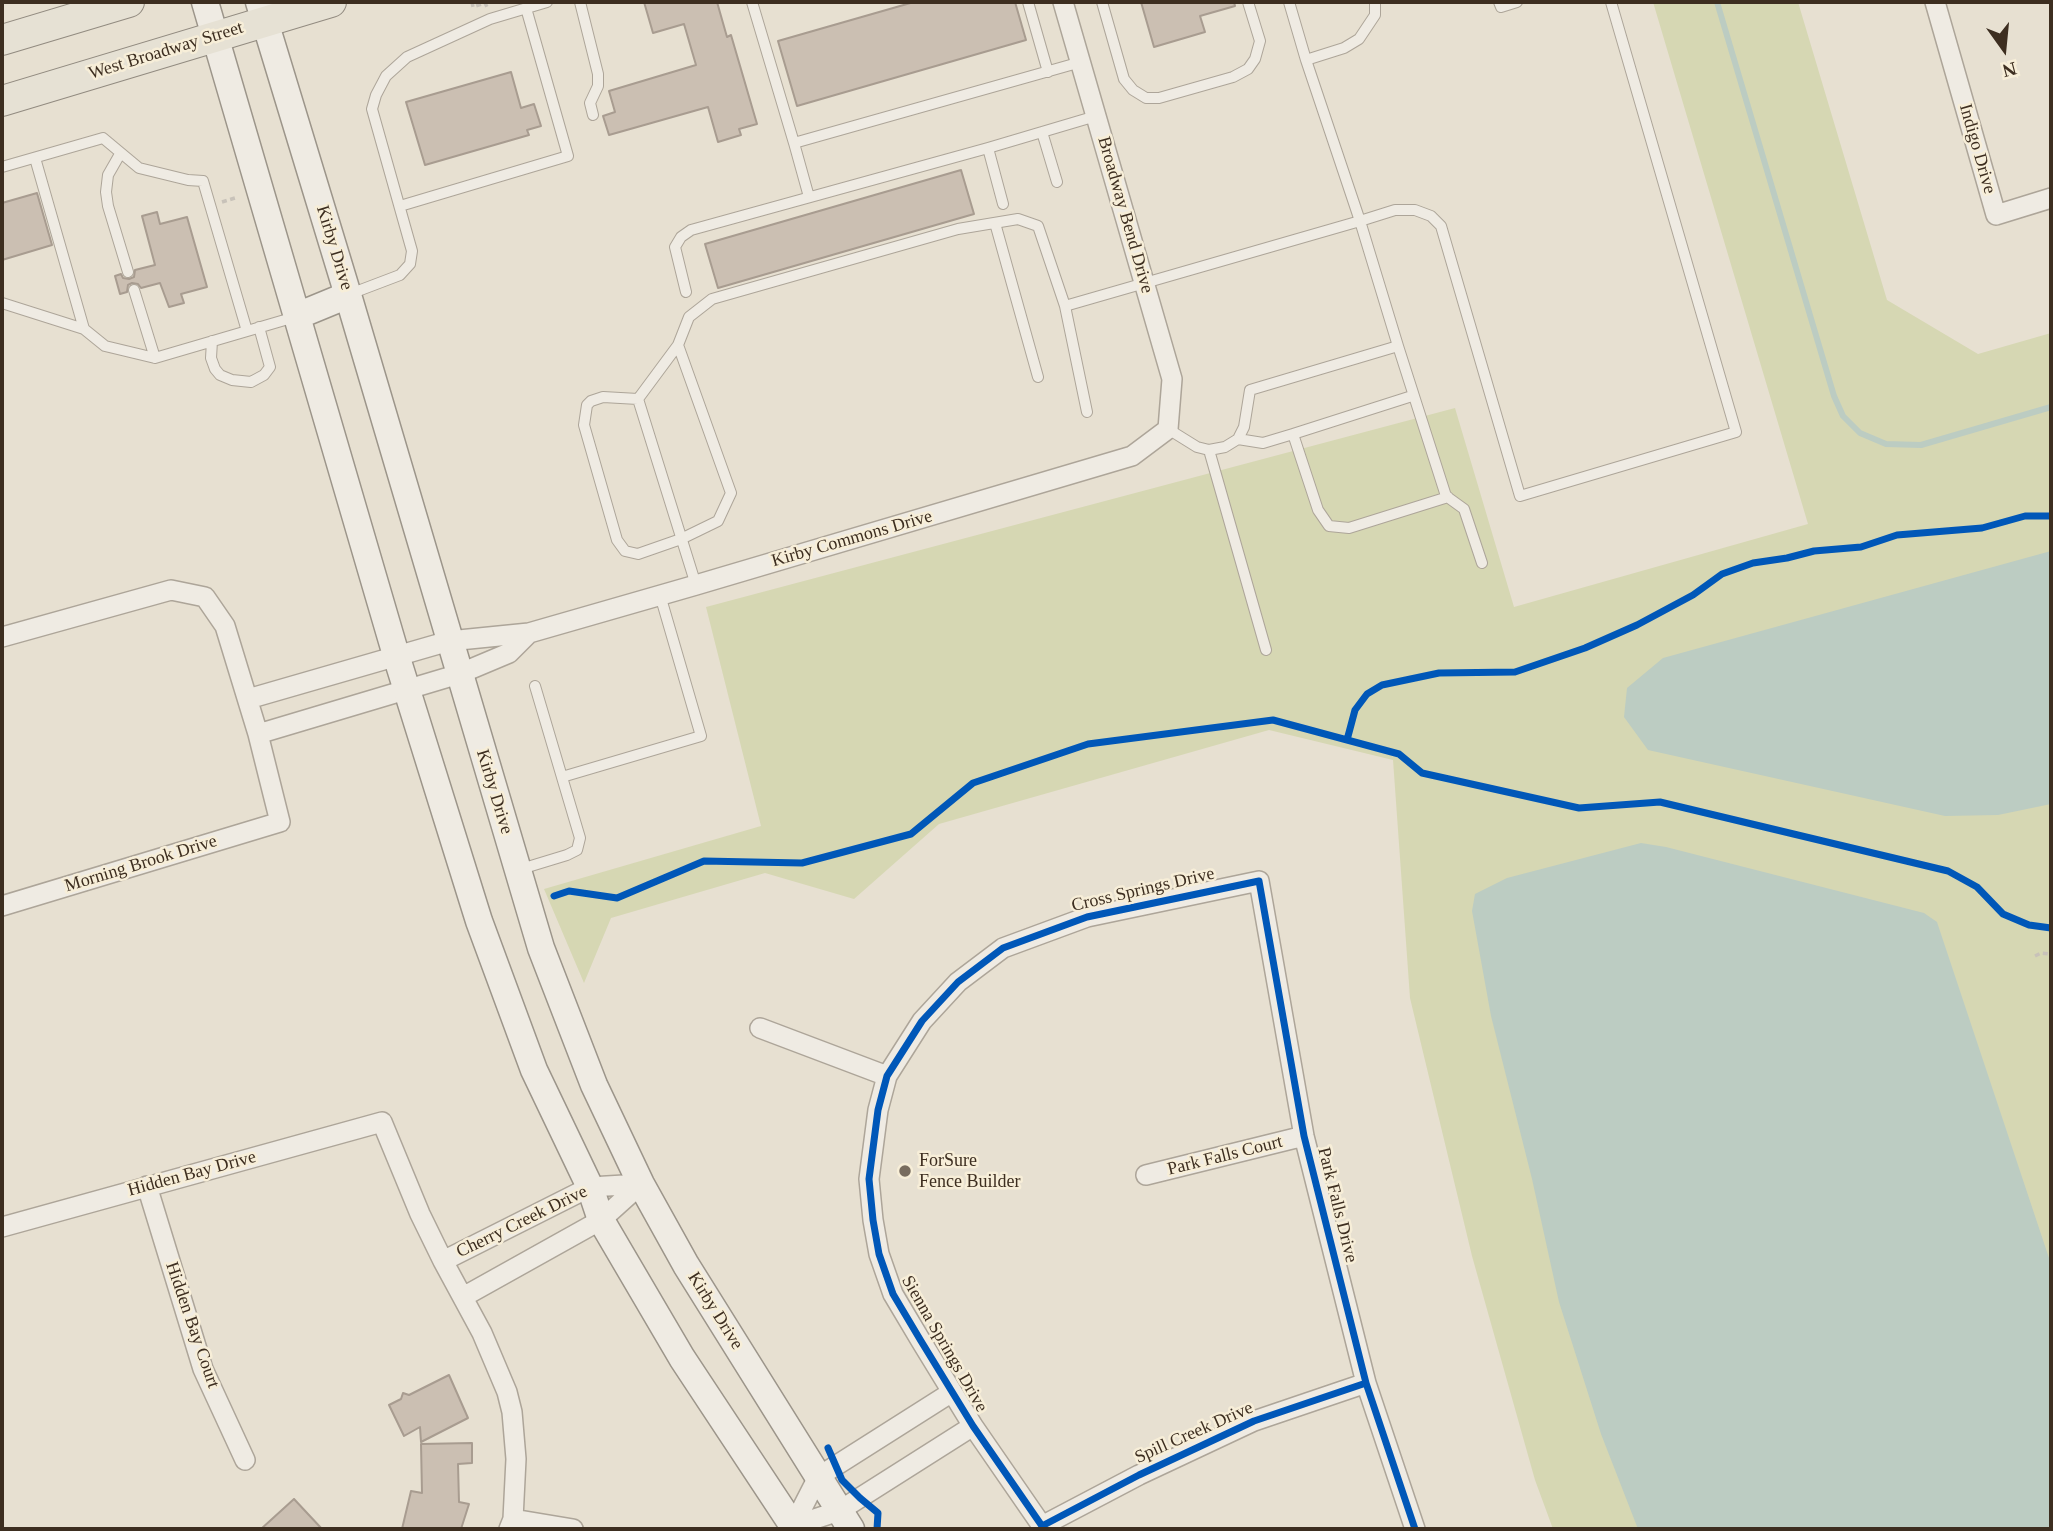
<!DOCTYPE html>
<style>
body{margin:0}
#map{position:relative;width:2053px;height:1531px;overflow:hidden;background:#e7e0d1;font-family:Georgia,serif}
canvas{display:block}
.frame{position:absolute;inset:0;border:4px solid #3d2e20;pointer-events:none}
.north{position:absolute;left:1969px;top:14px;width:70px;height:70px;-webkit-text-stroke:5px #f7eed8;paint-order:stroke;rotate:165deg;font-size:19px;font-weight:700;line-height:28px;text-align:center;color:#3d2e20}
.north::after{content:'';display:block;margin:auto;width:24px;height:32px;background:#3d2e20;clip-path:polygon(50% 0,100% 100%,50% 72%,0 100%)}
</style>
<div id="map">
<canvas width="2053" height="1531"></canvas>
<div class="frame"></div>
<div class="north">N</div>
</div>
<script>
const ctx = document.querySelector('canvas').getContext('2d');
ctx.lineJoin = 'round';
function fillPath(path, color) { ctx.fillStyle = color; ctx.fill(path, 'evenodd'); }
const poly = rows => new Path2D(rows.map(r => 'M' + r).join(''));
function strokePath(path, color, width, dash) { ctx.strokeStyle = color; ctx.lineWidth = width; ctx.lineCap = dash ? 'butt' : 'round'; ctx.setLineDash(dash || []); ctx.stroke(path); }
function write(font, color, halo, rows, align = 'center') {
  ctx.font = font + ' Georgia,serif'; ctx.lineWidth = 5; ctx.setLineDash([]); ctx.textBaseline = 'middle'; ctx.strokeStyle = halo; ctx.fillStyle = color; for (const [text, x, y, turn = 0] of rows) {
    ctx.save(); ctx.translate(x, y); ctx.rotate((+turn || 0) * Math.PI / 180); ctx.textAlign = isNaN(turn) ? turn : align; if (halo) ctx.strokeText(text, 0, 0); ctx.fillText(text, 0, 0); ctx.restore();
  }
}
fillPath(poly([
 [1653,2,1798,2,1887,300,1978,354,2051,333,2051,1529,1553,1529,1535,1480,1472,1256,1410,998,1393,760,1269,730,939,824,854,899,765,873,611,918,584,983,544,889,761,826,706,607,1455,408,1514,607,1808,524]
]), '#d6d7b3');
fillPath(poly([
 [2051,551,2051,804,1998,815,1945,816,1648,750,1624,717,1627,688,1663,658],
 [1641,843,1666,847,1924,913,1937,922,2051,1264,2051,1529,1638,1529,1601,1434,1559,1302,1532,1179,1491,1016,1472,911,1475,894,1507,878]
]), '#bcccc2');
strokePath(poly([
 [1717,2,1834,396,1843,416,1860,433,1886,444,1921,445,2051,407]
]), '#bcccc2', 6);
const building = poly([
 [644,2,717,2,727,37,731,35,757,124,739,129,741,135,718,142,708,107,609,135,603,116,615,112,609,91,696,65,684,24,653,33,644,2],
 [914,2,1015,2,1026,40,797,106,778,41,914,2],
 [1141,2,1234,2,1235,6,1200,16,1205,32,1154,47,1141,2],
 [511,72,521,108,534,104,541,126,527,130,529,135,425,165,406,102,511,72],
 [961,170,974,214,718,288,705,244,961,170],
 [37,193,52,245,2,260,2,203,37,193],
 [157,212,160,224,187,217,207,287,181,294,184,303,169,307,160,283,141,288,138,284,132,283,128,285,127,292,120,294,115,276,121,274,123,278,129,279,134,277,135,270,155,265,142,216,157,212],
 [449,1375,468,1418,421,1442,420,1427,404,1436,389,1405,401,1399,403,1393,409,1395,449,1375],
 [472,1443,472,1463,458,1464,459,1502,469,1504,461,1529,402,1529,411,1491,422,1493,421,1444,472,1443],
 [294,1499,322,1529,261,1529,294,1499]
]);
fillPath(building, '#cbbfb2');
strokePath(building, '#a89c90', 2);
const lane = poly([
 [580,2,598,74,598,86,590,103,593,115],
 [752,2,794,143,1081,62],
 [1028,2,1048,72],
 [1102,2,1124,79,1133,90,1146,98,1159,98,1233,77,1248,69,1255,59,1260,41,1248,2],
 [1289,2,1306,60,1344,48,1359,39,1375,15,1375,2],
 [1499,2,1501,7,1517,2],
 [1306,60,1360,221,1395,210,1415,210,1431,216,1441,226,1520,496,1736,432,1611,2],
 [1042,132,1057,182],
 [794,143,809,197],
 [988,148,1003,204],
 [120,154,108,175,106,192,108,206,128,272],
 [35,158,84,329],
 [2,167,103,138,139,168,188,180,203,181,247,331],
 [400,206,568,156,526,8],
 [995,223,1038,377],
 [134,290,155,358],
 [686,292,675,247,681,237,691,230,988,148,1096,116],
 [350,294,400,275,410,264,412,251,372,109,376,95,386,76,407,57,490,19,547,2],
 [2,303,84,329,105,346,155,358,295,317],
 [1065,306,1087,412],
 [212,341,211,358,215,369,220,375,232,380,251,382,264,375,270,367,259,327],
 [1398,346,1446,496,1464,509,1482,563],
 [638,399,603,397,591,401,587,405,584,425,617,540,625,551,638,554,681,539,718,521,731,493,678,345],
 [1293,434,1412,396],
 [1238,439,1263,443,1293,434,1318,510,1329,526,1349,528,1448,497],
 [1209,450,1266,650],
 [696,585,638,399,678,345,689,317,712,299,958,229,1018,219,1038,226,1065,306,1360,221,1398,346,1250,390,1244,427,1238,439,1225,447,1209,450,1197,447,1168,429],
 [562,777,701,736,660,595],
 [521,869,567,855,577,850,580,838,535,686]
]);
const street = poly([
 [1935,2,1996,215,2051,198],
 [2,637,171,590,205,597,225,626,258,734,280,822,2,906],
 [248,699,449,641,529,633,696,585,1132,456,1168,429,1172,379,1063,2],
 [258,734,459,674,509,653,529,633],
 [760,1028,887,1076],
 [1146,1175,1304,1136],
 [147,1186,203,1369,245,1460],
 [2,1227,382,1122,420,1214,443,1261,482,1333,507,1392,512,1412,516,1459,513,1519,509,1529],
 [443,1261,590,1187,641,1184],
 [463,1297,601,1220,641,1184],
 [1366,1383,1254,1421,1139,1475,1042,1526,973,1426,921,1341,893,1294,879,1254,873,1220,869,1179,878,1110,887,1076,922,1021,958,982,1003,948,1087,917,1259,881,1304,1136,1366,1383,1415,1529],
 [513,1519,573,1529],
 [793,1526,818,1477,952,1392],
 [793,1526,839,1511,973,1426]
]);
const secondary = poly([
 [205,2,396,655,479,921,534,1070,590,1187,601,1220,682,1358,795,1529],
 [259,2,348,295,541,948,594,1085,641,1184,686,1265,851,1529],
 [297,316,348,295]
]);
const primary = poly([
 [2,40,129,2],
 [2,101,331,2]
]);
strokePath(lane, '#ada599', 12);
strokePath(street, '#ada599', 22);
strokePath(secondary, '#9c958a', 29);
strokePath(primary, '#928b80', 32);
strokePath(poly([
 [472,2,473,7,485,3,487,7],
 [222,202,238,197],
 [2035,956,2041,953,2051,954]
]), '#c8c2b9', 3.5, [5, 3.5]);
strokePath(lane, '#efebe3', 10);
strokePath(street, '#efebe3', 19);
strokePath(secondary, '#efebe3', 26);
strokePath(primary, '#e6e1d4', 30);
strokePath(poly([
 [1347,740,1355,710,1367,694,1382,685,1439,673,1515,672,1585,648,1637,625,1693,595,1722,574,1753,563,1787,558,1814,551,1861,547,1897,535,1982,528,2025,516,2051,516],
 [554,896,569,891,617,898,704,861,802,863,911,834,973,783,1088,744,1273,720,1399,754,1422,773,1579,808,1660,802,1948,871,1977,887,2003,914,2029,925,2051,928],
 [1366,1383,1254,1421,1139,1475,1042,1526,973,1426,921,1341,893,1294,879,1254,873,1220,869,1179,878,1110,887,1076,922,1021,958,982,1003,948,1087,917,1259,881,1304,1136,1366,1383,1415,1529],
 [828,1448,842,1480,860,1498,878,1513,877,1529]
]), '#0057b8', 7);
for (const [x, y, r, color] of [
 [905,1171,7,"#786c5e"]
]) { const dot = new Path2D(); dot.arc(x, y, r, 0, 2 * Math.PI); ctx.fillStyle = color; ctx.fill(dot); strokePath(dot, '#f7eed8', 2.5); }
write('18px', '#3d2e20', '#f7eed8', [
 ["West Broadway Street",166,51,-17],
 ["Indigo Drive",1977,149,74],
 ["Broadway Bend Drive",1125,215,74],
 ["Kirby Drive",334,248,73],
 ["Kirby Commons Drive",852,539,-16],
 ["Kirby Drive",494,792,73],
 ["Morning Brook Drive",141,864,-17],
 ["Cross Springs Drive",1143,890,-13],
 ["Park Falls Court",1225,1156,-14],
 ["Hidden Bay Drive",192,1174,-15],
 ["Park Falls Drive",1337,1205,76],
 ["Cherry Creek Drive",522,1222,-26],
 ["Kirby Drive",715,1311,58],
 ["Hidden Bay Court",192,1325,71],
 ["Sienna Springs Drive",944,1344,60],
 ["Spill Creek Drive",1194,1433,-24]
]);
write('18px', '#3d2e20', '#f7eed8', [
 ["ForSure",919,1161],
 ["Fence Builder",919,1182]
], 'left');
</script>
